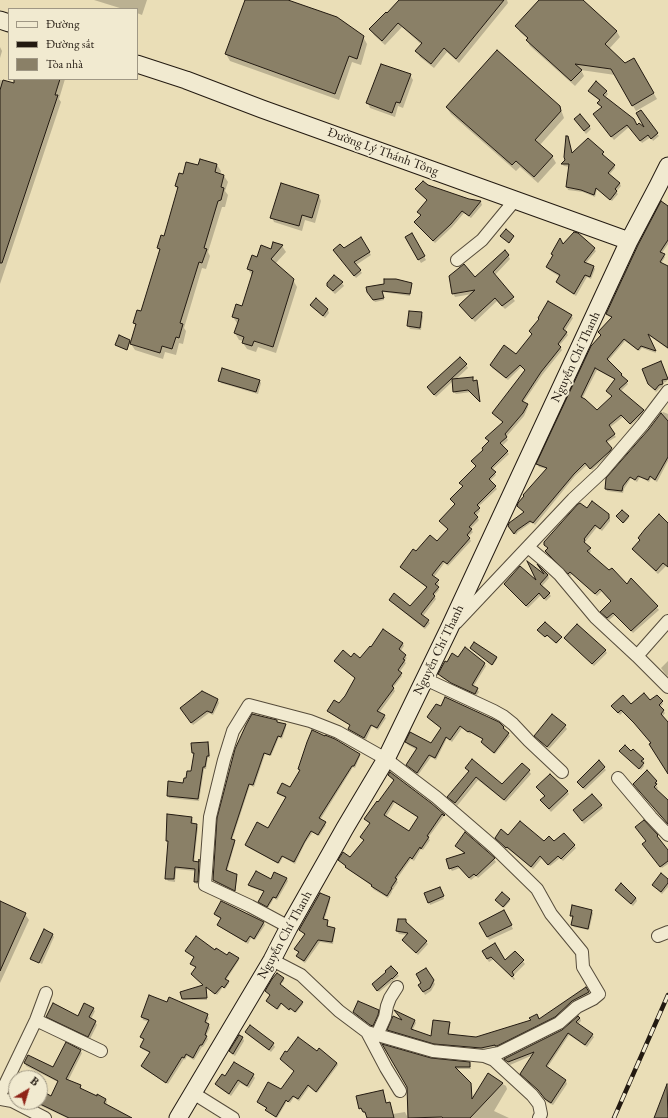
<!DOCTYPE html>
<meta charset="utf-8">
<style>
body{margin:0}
#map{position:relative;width:668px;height:1118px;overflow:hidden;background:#eadeb7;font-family:"EB Garamond",serif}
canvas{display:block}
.legend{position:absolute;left:8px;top:8px;width:130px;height:72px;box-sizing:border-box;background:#f1ead0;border:1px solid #9f9784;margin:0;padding:5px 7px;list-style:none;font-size:12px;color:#231a11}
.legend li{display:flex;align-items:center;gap:8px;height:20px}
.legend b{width:20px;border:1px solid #9f9784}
.north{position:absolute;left:8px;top:1070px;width:40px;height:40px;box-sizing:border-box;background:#f1ead0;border:1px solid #9f9784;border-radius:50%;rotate:38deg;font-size:11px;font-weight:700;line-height:16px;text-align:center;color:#231a11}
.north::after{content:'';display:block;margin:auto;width:14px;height:18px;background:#8f2418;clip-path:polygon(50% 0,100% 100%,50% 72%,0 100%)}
</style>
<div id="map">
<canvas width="668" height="1118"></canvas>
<ul class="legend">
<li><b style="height:5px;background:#f1ead0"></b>Đường</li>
<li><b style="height:5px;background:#231a11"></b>Đường sắt</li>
<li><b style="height:11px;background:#8a8067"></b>Tòa nhà</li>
</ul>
<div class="north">B</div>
</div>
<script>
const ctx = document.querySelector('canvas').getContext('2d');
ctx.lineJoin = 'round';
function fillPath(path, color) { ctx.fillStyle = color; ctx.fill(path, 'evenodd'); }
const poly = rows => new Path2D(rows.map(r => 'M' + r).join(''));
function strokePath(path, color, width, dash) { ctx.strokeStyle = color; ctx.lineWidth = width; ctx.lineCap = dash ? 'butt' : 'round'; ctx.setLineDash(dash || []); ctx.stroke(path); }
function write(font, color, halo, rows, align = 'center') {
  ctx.font = font + ' "EB Garamond",serif'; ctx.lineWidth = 4; ctx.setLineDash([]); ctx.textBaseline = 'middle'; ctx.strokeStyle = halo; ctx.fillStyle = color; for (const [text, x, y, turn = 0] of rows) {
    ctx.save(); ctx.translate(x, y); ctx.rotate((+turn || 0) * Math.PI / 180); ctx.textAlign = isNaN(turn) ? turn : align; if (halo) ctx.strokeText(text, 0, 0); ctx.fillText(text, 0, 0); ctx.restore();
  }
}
fillPath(poly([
 [94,0,147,0,142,15,137,13,137,9,123,9],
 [246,0,285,0,363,37,367,44,361,65,352,62,339,100,230,61,226,54],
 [400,0,507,0,508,3,459,63,447,52,434,68,420,57,417,51,422,45,402,27,385,45,374,35,371,30,387,14],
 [541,0,582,0,617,32,620,37,609,49,624,65,634,59,657,99,636,111,615,75,581,70,584,76,575,86,530,46,527,40,528,39,520,32,517,26],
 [0,47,2,51,0,58],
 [410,75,413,80,403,108,398,106,395,117,370,108,368,103],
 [19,79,65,79,59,99,61,102,0,284,0,80,17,84],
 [589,91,606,91,608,94,605,98,637,126,657,134,659,136,653,141,651,137,642,143,629,127,614,140,596,117,603,108,599,103,600,101,591,94],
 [560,107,564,118,540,145,552,156,556,163,538,183,520,167,516,171,451,114,447,108],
 [577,122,589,126,591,129,586,134],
 [603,153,604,155,603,157,614,166,615,168,609,175,620,184,621,186,616,192,618,194,612,201,597,189,595,197,583,192,568,190,567,187,570,167,564,166,562,164,572,154],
 [217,165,221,171,220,175,224,176,228,182,225,191,228,195,225,207,222,207,208,252,210,256,206,269,202,268,184,328,186,331,183,344,179,343,176,355,165,352,163,359,135,350,131,344,137,327,134,323,142,313,160,252,158,248,165,237,178,191,176,186,180,174,183,175,199,166],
 [427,186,468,200,481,202,482,205,471,218,464,213,452,227,435,243,415,223,421,216,418,212,428,201,418,192,416,190],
 [319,196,321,201,315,223,305,220,302,231,274,222,272,217],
 [668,207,668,244,662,253,665,257,661,264,668,267,668,349,647,334,656,353,642,348,639,351,625,341,608,361,621,374,628,384,620,392,644,413,631,425,623,417,609,428,616,437,606,443,613,451,592,470,587,465,575,476,535,525,532,522,518,532,516,535,511,528,525,513,518,506,547,469,539,467,537,464,602,336,599,332,613,319,609,316,607,314],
 [597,370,616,380,607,391,613,397,597,411,582,399],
 [412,235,426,260,421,263,406,238],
 [361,239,371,255,356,265,362,273,356,278,336,253,344,250],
 [282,246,286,252,275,264,293,280,297,287,276,353,258,347,256,352,247,349,243,343,244,341,239,340,235,333,238,324,237,323,233,317,242,307,252,276,248,269,258,258,272,250],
 [563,246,594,249,596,251,586,263,593,266,595,269,591,279,587,277,576,296,559,285,557,282,560,277,549,270,547,267],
 [508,255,510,259,494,276,515,301,505,309,497,301,475,322,462,308,472,294,455,297,453,293],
 [334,276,342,283,344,286,335,294,330,289,328,286],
 [411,283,412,285,410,296,383,292,384,300,375,302,369,294],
 [316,300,328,310,329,313,325,318,313,308,311,305],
 [421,313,423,316,421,330,410,329,408,326],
 [571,316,573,318,565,331,568,335,559,346,562,350,542,375,523,403,527,405,528,407,524,416,506,437,508,440,502,446,509,454,492,470,496,475,490,481,497,489,478,507,480,511,476,516,479,520,470,529,473,532,468,537,471,541,448,566,445,562,434,577,439,583,437,587,439,590,434,596,436,599,423,616,430,623,425,629,391,602,390,600,410,607,427,588,403,569,401,567,416,552,437,543,448,530,440,521,456,504,451,499,463,487,461,483,477,466,484,450,490,442,488,440,504,423,495,416,493,413,526,371,521,367,508,380,492,368,491,365,517,355,532,335,530,332],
 [130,341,130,342,127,350,116,345],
 [466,365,468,368,455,380,472,378,474,382,477,384,480,402,471,392,456,394,454,392,453,381,436,397,430,390],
 [662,365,668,379,666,382,662,383,663,386,660,388,656,392,649,383],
 [219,380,259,380,261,383,258,394,221,383],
 [663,412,668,414,668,461,657,482,651,478,649,482,640,477,637,482,631,478,624,489,623,493,607,491,606,489,665,419,662,413],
 [587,509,608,515,610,518,610,521,602,531,597,527,585,542,585,544,591,551,589,554,627,585,631,580,659,610,633,633,615,615,609,620,603,615,612,602,602,591,597,596,572,574,570,576,547,554,546,551,548,549,546,545],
 [622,511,629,518,624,523,618,517],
 [668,524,668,566,667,567,666,566,658,574,635,552,633,549,640,541,639,538],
 [548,575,549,578,542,586,551,596,546,601,541,595,528,608,506,586,539,584],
 [383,630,403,644,404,646,400,652,407,658,404,661,406,663,399,673,402,676,393,688,395,691,379,713,384,716,386,718,378,730,372,726,366,740,351,731,349,729,351,726,330,713,328,711,339,704,346,697,355,678,336,663,335,661,351,658,360,660,371,648],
 [539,631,561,637,561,638,557,644,548,636,546,637],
 [565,638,605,650,607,653,594,666,567,641],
 [475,643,497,658,497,659,493,665,472,649],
 [458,658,484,663,486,666,473,687,477,689,479,692,476,696,454,685,441,677,439,674,447,663],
 [668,661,668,675,667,676,661,668],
 [203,693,218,700,219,703,213,715,209,713,193,725,183,711],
 [650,702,662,702,663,704,660,707,665,713,662,717,668,730,668,771,652,744,637,726,623,712,620,715,614,709],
 [428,717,498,723,504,727,505,731,510,736,495,754,483,745,482,743,484,740,471,733,470,734,462,728,452,742,447,738,436,760,431,757,418,775,409,767,407,765,417,750,408,745,406,742,431,744,442,729,430,720],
 [277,721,278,723,285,725,286,727,282,739,279,737,271,756,265,754,254,787,250,785,232,840,234,841,235,843,227,872,237,875,237,877,235,892,215,882,214,880,218,818],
 [565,726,567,729,549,749,537,739],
 [208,743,209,745,210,758,208,757,206,769,204,769,199,801,169,798,168,795,184,784,192,772,194,755,193,753,192,744],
 [633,751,645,762,642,763,644,766,641,770,622,753,631,753],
 [359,754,360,756,355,768,353,767,320,820,326,825,319,836,313,832,305,843,295,864,283,857,279,864,247,847,246,845,269,830,286,798,279,795,278,793,290,788,300,771,299,769],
 [522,764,529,771,531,774,506,802,478,780,457,806,450,800,449,797,469,772,466,768,502,786],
 [604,768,606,770,585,790,580,785,578,782],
 [647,772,658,784,656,785,658,788,656,790,668,801,668,824],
 [389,775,431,804,445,817,444,816,428,838,430,840,423,850,421,849,414,861,411,859,396,880,398,882,392,891,392,892,388,898,373,889,372,886,348,869,339,860,350,859,365,840,370,824,365,819,379,804,394,781],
 [395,802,418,818,409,833,386,817],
 [537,788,567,791,569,794,551,812,543,803,542,800,545,797],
 [601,805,603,808,584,824,576,813],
 [191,818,193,820,192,825,196,825,198,827,194,862,199,863,200,862,200,863,199,884,196,884,195,881,196,871,176,869,175,882,168,881,166,878,168,842,167,840],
 [644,821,657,836,668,851,668,864,662,868,645,846,647,842],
 [466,834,494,859,496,862,478,878,476,876,471,880,460,868,452,871,450,868,465,854,458,848,457,846],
 [564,834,576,848,563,861,560,858,550,866,542,858,533,869,508,849,508,850,496,838,508,836,554,842],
 [287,879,288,881,277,900,274,898,268,908,260,904,259,902,265,892,250,887,249,885,271,880],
 [668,880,668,887,662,894,654,887,653,885],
 [621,885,636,898,637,901,633,906,618,893],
 [441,891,444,899,430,905,429,902],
 [329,898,330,901,324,921,327,921,328,924,328,927,334,928,335,931,333,944,320,942,305,963,298,958,297,956,299,953,295,949,305,935,300,930],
 [509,900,510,901,504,908,497,901],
 [0,902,25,914,29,920,0,983],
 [221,902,264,923,265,925,255,940,251,938,248,944,220,927,219,925,222,919,216,916,215,914],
 [504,911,513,929,489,940,481,923],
 [591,911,593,913,589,930,574,927,572,925,574,918,571,916],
 [399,920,406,920,407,924,428,944,418,955,403,940,408,935,399,934,397,931],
 [52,934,54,937,42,964,32,959,32,961,31,959],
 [186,951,215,951,227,957,238,959,239,960,226,980,229,983,225,989,223,987,217,995,206,987,207,1000,184,1000,183,999,204,985,192,974,197,968,192,964,195,958],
 [483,952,505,962,515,952,525,964,513,976,515,979,514,980,494,959,489,962],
 [391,967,399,976,379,992,374,987],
 [426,969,435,984,431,991,425,995,420,985,422,983],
 [283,979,284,981,280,985,303,1004,296,1013,292,1009,290,1011,282,1004,278,1010,268,1003,271,996,266,991],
 [586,988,589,995,556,1019,497,1048,496,1047,483,1050,436,1045,390,1032,388,1030,405,1022,415,1021,416,1023,412,1031,432,1037,449,1023,450,1025,449,1035,476,1038,539,1020],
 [93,1009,95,1011,91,1019,95,1022,97,1025,90,1039,49,1019,47,1017,78,1017],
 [378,1010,380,1014,379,1018,374,1028,356,1015,354,1012],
 [207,1015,209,1018,206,1024,209,1025,210,1028,206,1036,208,1039,203,1047,202,1047,194,1060,187,1056,185,1060,184,1059,168,1084,144,1069,142,1066,150,1053,142,1049,141,1047,144,1040,142,1037,149,1022,143,1020,142,1017],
 [580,1018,581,1021,577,1025,592,1035,594,1037,587,1047,569,1035,547,1068,566,1081,567,1084,553,1105,547,1102,541,1093,523,1077,521,1074,533,1055,510,1065,505,1059,563,1031],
 [247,1032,273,1044,275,1047,271,1052,248,1035],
 [243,1038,244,1041,235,1056,232,1054,230,1051],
 [80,1051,82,1053,68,1081,80,1086,82,1089,97,1097,106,1099,107,1102,106,1105,130,1118,67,1118,39,1105,38,1107,28,1102,40,1102,40,1091,51,1097,58,1082,26,1066,25,1063,54,1069],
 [317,1052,337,1063,338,1065,317,1093,309,1087,299,1101,294,1097,290,1103,287,1101,277,1118,268,1112,267,1110,267,1109,260,1104,259,1102,281,1090,295,1071,281,1059],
 [431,1059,470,1063,471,1069,456,1069,472,1087,472,1100,496,1080,506,1086,507,1089,494,1111,509,1118,409,1118,408,1087],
 [234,1063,253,1075,255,1078,249,1088,240,1083,231,1096,218,1087,216,1084,225,1077],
 [16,1081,16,1096,12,1095,11,1093],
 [667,1087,668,1118,655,1118],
 [358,1097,386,1104,393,1114,405,1112,408,1118,368,1118,367,1114,365,1114,363,1110,362,1111,360,1108]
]), '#0003');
const building = poly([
 [245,0,288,0,337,17,364,36,357,59,349,56,335,94,225,54,245,0],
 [399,0,504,0,456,59,444,48,431,64,415,51,422,43,398,23,382,41,369,29,386,12,387,13,399,0],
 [539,0,583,0,617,31,605,44,625,63,634,58,654,93,632,106,611,69,575,64,582,70,571,81,526,40,528,38,515,26,539,0],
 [497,50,560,106,561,111,535,140,553,156,534,177,516,161,512,165,446,107,497,50],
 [381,64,411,74,400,103,396,102,392,113,366,103,381,64],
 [14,79,60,79,55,95,58,95,2,263,0,263,0,90,3,80,14,83,14,79],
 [596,81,607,91,603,95,634,119,637,125,639,123,644,127,636,113,641,110,658,133,651,139,648,135,640,141,627,125,611,137,593,114,602,107,597,103,600,100,588,91,596,81],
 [580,114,590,126,584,131,574,119,580,114],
 [566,136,568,136,572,153,588,138,604,152,602,154,615,165,608,173,620,183,615,189,617,191,610,200,596,188,594,195,581,190,566,187,569,164,561,164,565,160,564,157,566,136],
 [200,159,217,164,215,172,224,175,221,187,224,188,221,200,218,201,204,248,207,249,202,263,199,262,180,323,183,324,179,338,176,337,172,349,162,346,160,353,130,344,136,324,133,323,137,310,141,311,160,249,157,248,161,235,164,236,178,187,175,186,179,173,183,174,186,162,198,165,200,159],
 [423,181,428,185,469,199,481,201,469,216,462,211,451,224,433,241,414,222,421,215,417,212,427,200,415,189,423,181],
 [281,183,319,195,312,218,302,215,299,226,270,218,281,183],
 [661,201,668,206,668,240,660,252,665,254,660,262,668,266,668,348,648,334,656,351,641,346,638,350,624,339,607,359,622,374,621,375,628,381,619,389,644,410,630,424,621,415,609,425,615,434,606,441,612,448,610,451,590,469,585,463,574,474,533,523,530,521,517,530,514,534,508,526,509,523,524,512,517,506,518,503,524,496,523,495,547,468,536,464,591,346,601,335,598,332,612,317,606,314,638,245,661,201],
 [595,368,615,379,606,391,612,396,597,410,585,399,581,397,595,368],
 [506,229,514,236,509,243,500,236,506,229],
 [574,232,578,233,595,248,584,262,594,266,590,277,585,275,574,294,556,282,560,275,546,267,553,255,551,254,560,238,563,244,574,232],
 [412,233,425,256,418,260,405,237,412,233],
 [361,237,370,252,354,262,361,270,354,276,333,250,340,244,344,248,361,237],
 [273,242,283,245,271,259,294,279,273,347,254,341,252,346,242,343,244,337,234,333,239,319,232,317,236,304,242,306,253,271,247,269,252,255,257,257,261,245,271,249,273,242],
 [505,250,509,255,493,272,514,297,502,306,495,298,472,319,459,305,475,290,452,294,449,276,464,264,475,277,505,250],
 [334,275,343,282,333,291,327,286,327,283,334,275],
 [384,279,396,279,412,283,410,294,382,291,384,298,373,300,367,292,366,287,384,284,384,279],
 [316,298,328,309,323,316,310,305,316,298],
 [548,301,572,315,563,329,567,332,558,344,561,347,541,372,522,401,528,404,523,413,505,434,507,437,500,443,508,451,491,468,496,472,489,479,496,486,477,505,480,508,474,513,478,517,469,527,472,529,467,535,470,538,447,564,443,561,432,575,439,580,435,584,439,587,433,594,435,596,421,614,429,620,424,627,389,600,394,593,410,606,427,587,400,567,413,549,416,551,430,535,437,541,448,529,439,521,455,504,450,499,463,486,459,483,476,466,471,461,483,450,482,448,489,441,485,438,503,422,492,413,525,370,520,365,506,378,490,365,504,345,516,354,532,334,529,331,539,319,538,318,548,301],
 [409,311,422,312,420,328,407,326,409,311],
 [119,335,130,340,127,350,115,345,119,335],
 [460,357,467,364,434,395,427,387,460,357],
 [661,361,668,379,662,380,663,384,659,385,655,390,648,384,642,369,661,361],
 [222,368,260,380,256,392,218,381,222,368],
 [473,377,473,381,477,380,480,402,468,390,453,392,452,379,473,377],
 [661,413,668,421,668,457,655,480,650,476,648,480,638,476,635,480,630,477,623,486,622,491,605,489,606,478,649,429,661,413],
 [592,501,609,514,609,518,600,529,595,525,584,539,585,540,584,542,591,548,587,551,609,570,612,568,627,584,631,578,658,606,631,631,613,613,607,618,600,612,611,601,600,589,595,594,570,572,568,574,545,551,548,548,544,545,544,542,578,504,580,503,587,508,592,501],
 [622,510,629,516,623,523,616,516,622,510],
 [659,514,668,523,668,567,663,563,656,571,632,549,640,540,638,538,645,529,659,514],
 [527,561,544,574,537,564,548,575,540,584,550,593,544,599,539,593,526,606,504,584,520,566,536,580,527,561],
 [545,622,562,637,556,643,547,635,545,637,537,630,545,622],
 [577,624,606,650,592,664,564,638,577,624],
 [383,629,403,643,399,649,406,655,403,659,405,660,398,670,402,673,392,686,394,688,377,711,385,715,377,728,371,725,364,738,348,729,350,725,327,711,334,700,339,703,345,696,355,678,334,661,343,650,351,657,354,653,360,658,370,646,371,647,383,629],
 [474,642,497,657,492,665,470,648,474,642],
 [465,647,485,663,472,685,478,688,475,694,451,683,438,674,445,661,447,662,452,653,458,657,465,647],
 [202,691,218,699,212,713,207,711,191,723,180,708,202,691],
 [644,693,650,700,657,695,663,701,659,705,664,710,661,714,668,722,668,774,649,744,651,743,634,723,621,710,618,713,611,706,623,695,631,704,644,693],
 [445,697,499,722,504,727,503,728,509,733,494,753,481,742,483,739,469,731,468,732,460,726,450,740,446,737,435,758,429,755,417,773,406,765,417,748,405,742,410,732,431,743,441,728,427,717,436,704,441,706,445,697],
 [252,714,277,720,277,722,286,724,281,737,278,736,270,755,264,753,253,785,249,784,231,839,235,840,226,870,236,874,237,874,235,891,213,880,217,818,235,749,246,725,252,714],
 [552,714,566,725,547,747,534,736,552,714],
 [312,730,325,736,325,735,335,739,360,754,354,766,352,766,319,818,326,822,318,835,311,831,305,841,294,862,282,856,278,863,245,845,257,822,268,828,286,797,277,793,282,783,290,787,300,770,298,769,307,742,312,730],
 [208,742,209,756,207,756,205,767,203,767,198,799,167,796,168,781,183,783,184,778,186,778,187,771,191,771,194,753,192,753,191,743,208,742],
 [625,745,631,751,633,749,644,759,641,761,644,763,639,769,619,751,625,745],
 [472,759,502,784,522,763,530,770,504,800,476,777,455,803,447,797,469,771,465,768,472,759],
 [599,760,605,767,583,788,577,782,599,760],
 [647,770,657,781,655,783,657,784,654,787,668,800,668,824,633,784,647,770],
 [390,772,431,803,445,815,444,816,442,814,427,836,429,837,421,849,420,847,412,859,410,857,395,878,397,879,391,888,392,888,387,896,371,886,372,885,345,867,346,866,338,860,343,852,350,857,364,840,360,837,370,823,364,819,377,801,378,802,394,780,388,775,390,772],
 [393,801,418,817,409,831,384,815,393,801],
 [550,774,568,791,549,809,540,800,545,796,536,787,550,774],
 [592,794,602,805,582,821,573,810,592,794],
 [167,814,192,817,191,823,197,824,193,861,199,862,199,859,198,882,194,882,195,869,175,867,174,879,165,879,168,841,166,841,167,814],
 [644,820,658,835,657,836,668,850,668,861,660,867,642,844,646,841,635,827,644,820],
 [520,821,544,841,549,836,554,841,564,833,575,845,561,859,558,856,548,865,540,856,531,867,507,847,506,848,495,838,501,829,508,835,520,821],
 [465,832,495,858,476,876,474,874,469,878,458,866,449,869,446,859,465,853,455,846,465,832],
 [256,871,271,879,274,872,287,878,276,898,273,897,267,907,258,902,264,891,248,885,256,871],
 [661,873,668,879,668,883,661,892,652,885,661,873],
 [621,883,636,898,631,904,615,890,621,883],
 [440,887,444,896,428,903,424,893,440,887],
 [502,892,510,899,503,907,495,900,502,892],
 [320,893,330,897,323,919,328,920,327,926,335,928,332,942,318,940,304,961,296,956,299,952,294,949,305,934,299,930,320,893],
 [0,901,26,913,0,971,0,901],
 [221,901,264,922,254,939,250,936,246,942,217,925,221,918,214,914,221,901],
 [572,905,592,910,588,929,571,925,573,916,570,916,572,905],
 [504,910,512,925,487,937,479,923,504,910],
 [398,919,406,919,406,922,427,941,416,953,402,940,408,933,396,931,398,919],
 [44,929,53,934,39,963,30,959,44,929],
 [196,936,215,950,216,948,227,955,229,952,239,958,225,979,229,981,224,988,222,986,215,994,206,987,207,998,182,999,180,992,203,985,191,974,196,967,190,964,194,957,185,951,196,936],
 [495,943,505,960,515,951,524,960,512,972,514,975,512,977,491,957,487,959,482,951,495,943],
 [391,966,398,973,392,979,392,978,377,991,372,984,386,972,385,971,391,966],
 [426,968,434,980,430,988,423,992,418,985,421,983,416,974,426,968],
 [277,973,284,978,280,984,303,1002,295,1012,290,1008,289,1010,281,1003,277,1009,266,1001,270,995,265,991,272,979,277,973],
 [586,987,589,992,572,1001,555,1017,497,1046,495,1046,495,1045,481,1048,434,1044,387,1030,393,1016,402,1020,394,1010,415,1020,411,1029,431,1036,433,1020,450,1022,448,1034,476,1037,531,1020,529,1018,537,1014,539,1019,586,987],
 [149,995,167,1002,169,997,208,1014,205,1022,209,1024,205,1035,207,1036,202,1045,200,1045,193,1058,186,1054,184,1058,182,1057,166,1083,141,1066,150,1052,140,1047,144,1039,140,1037,149,1020,141,1017,149,995],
 [358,1001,379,1010,378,1015,373,1026,370,1025,353,1012,358,1001],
 [53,1003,78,1016,84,1003,94,1008,89,1017,96,1021,88,1037,46,1017,53,1003],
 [578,1016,580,1018,576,1022,593,1034,585,1045,568,1033,546,1066,566,1080,551,1103,545,1099,538,1090,520,1074,534,1052,508,1062,504,1059,562,1030,578,1016],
 [250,1025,274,1043,269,1050,245,1032,250,1025],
 [239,1035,243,1037,233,1054,229,1051,239,1035],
 [298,1037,317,1051,319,1048,337,1063,316,1092,308,1085,298,1099,293,1096,288,1102,286,1100,276,1117,265,1110,267,1108,257,1102,268,1082,281,1089,294,1071,280,1059,285,1051,287,1052,298,1037],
 [66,1042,81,1050,66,1079,81,1085,80,1088,97,1096,97,1094,106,1099,104,1103,132,1118,69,1118,40,1104,40,1090,51,1096,58,1081,24,1063,28,1055,53,1067,66,1042],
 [382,1044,431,1058,470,1062,470,1067,455,1067,471,1083,472,1099,488,1073,503,1083,470,1118,443,1118,442,1117,408,1118,407,1087,382,1044],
 [234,1062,254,1074,247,1086,238,1080,229,1094,215,1084,222,1074,225,1076,234,1062],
 [667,1084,668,1118,654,1118,667,1084],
 [383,1090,386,1103,390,1102,394,1118,367,1118,365,1112,363,1112,361,1108,359,1109,356,1096,383,1090]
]);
fillPath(building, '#8a8067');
strokePath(building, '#231a11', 1);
const street = poly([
 [457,260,482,240,515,200],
 [528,547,547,563,559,574,595,617,637,656,668,687],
 [456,623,573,499,602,472,643,424,668,391],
 [637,656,668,621],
 [425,679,494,711,503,716,513,724,529,741,562,772],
 [618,778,651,817,668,835],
 [289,927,250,906,205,885,210,817,224,760,233,731,249,705,310,721,338,732,386,759,436,797,494,847,537,889,551,914,582,952,583,967,599,994,593,999,577,1007,559,1023,499,1053,484,1056],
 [658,936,668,932],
 [272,960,301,975,339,1011,367,1032,433,1051,484,1056,494,1060,532,1095,539,1104,541,1114,539,1118],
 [36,1020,101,1051],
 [367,1032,386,1068,400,1091],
 [377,1035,385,1017,387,1006,390,998,397,987],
 [193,1093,233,1118],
 [0,1095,36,1020,46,993],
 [0,1099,12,1101,45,1118]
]);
const secondary = poly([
 [0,20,9,23],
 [137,64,186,80,262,109,629,241],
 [178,1118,272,960,289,927,345,828,386,759,449,629,629,241,658,186,668,166]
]);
strokePath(street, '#554b3a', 14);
strokePath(secondary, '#231a11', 19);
strokePath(street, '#f1ead0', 12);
strokePath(secondary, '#f1ead0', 17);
const rail = poly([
 [614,1118,668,995]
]);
strokePath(rail, '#231a11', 4.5);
strokePath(rail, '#f1ead0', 3, [9]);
write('13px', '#231a11', '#f1ead0', [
 ["Đường Lý Thánh Tông",383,152,20],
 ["Nguyễn Chí Thanh",576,357,-65],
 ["Nguyễn Chí Thanh",439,650,-64],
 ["Nguyễn Chí Thanh",285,935,-61]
]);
</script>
